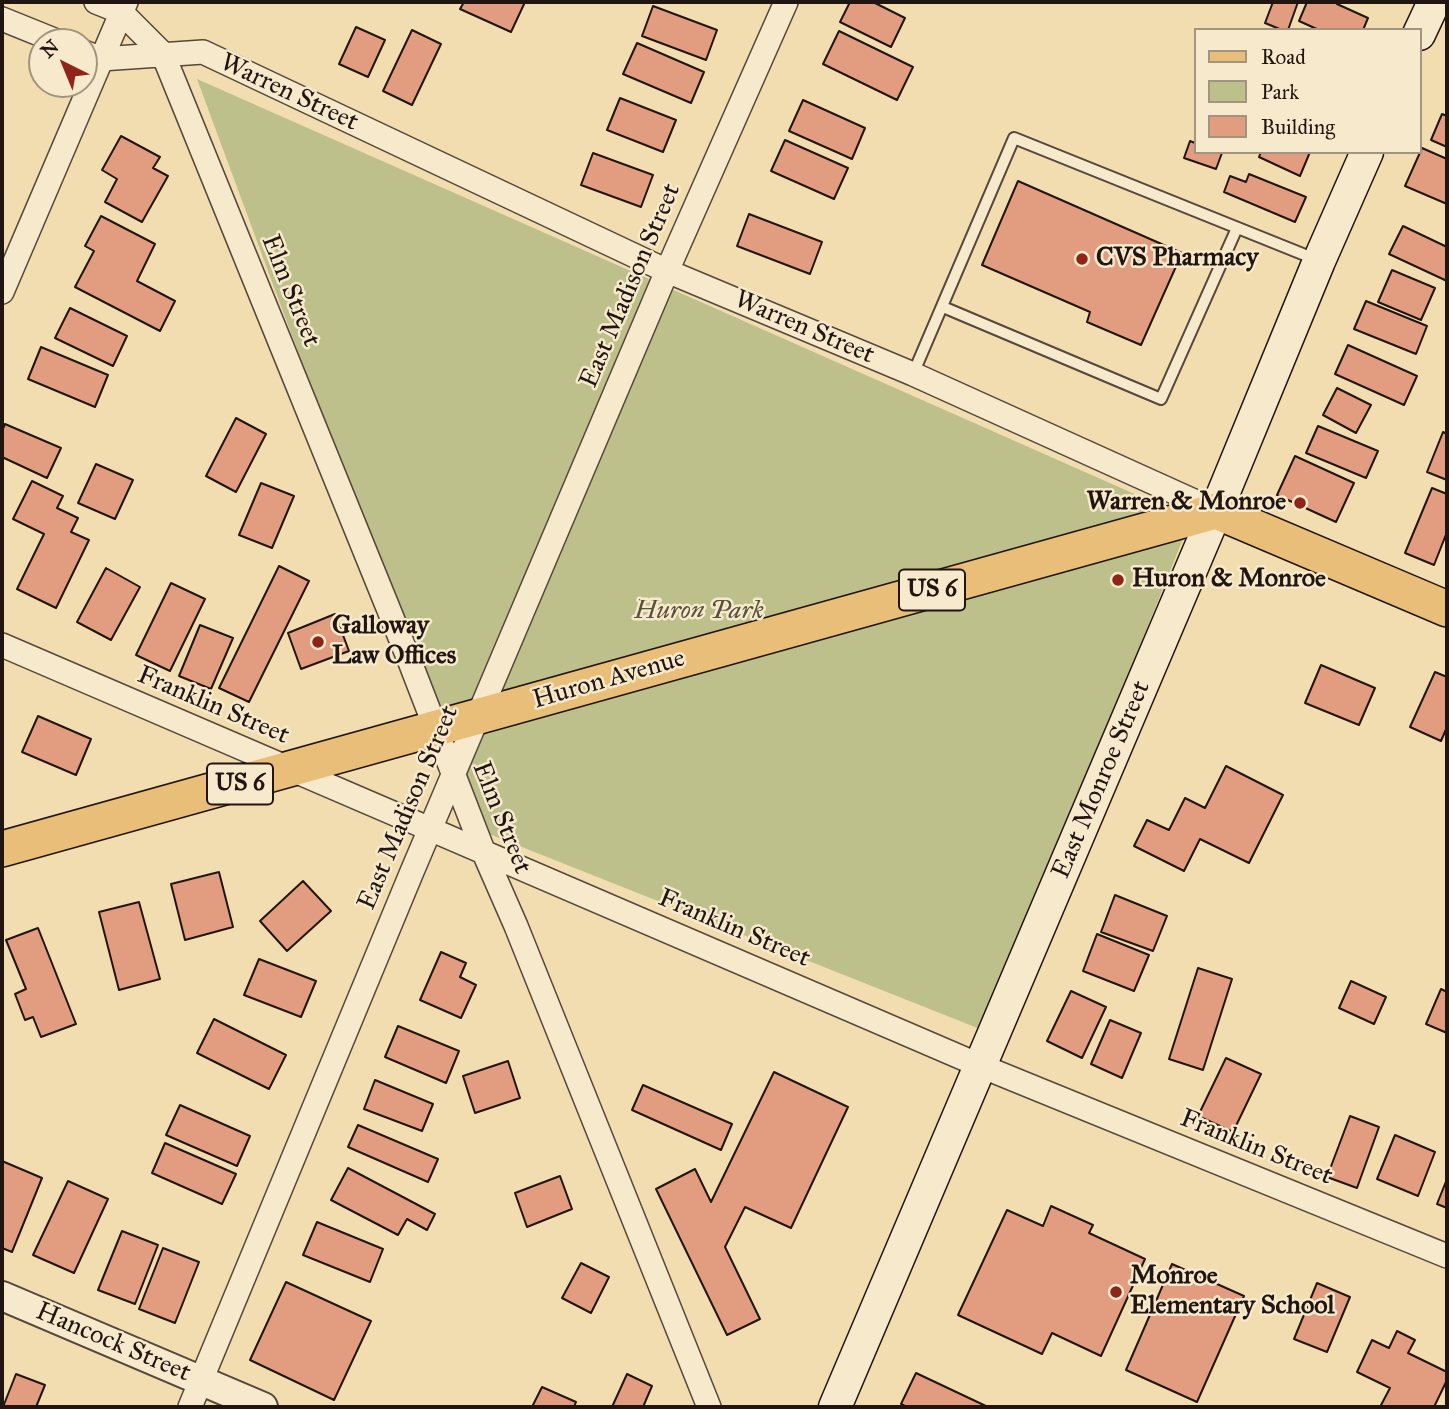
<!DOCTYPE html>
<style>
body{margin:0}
#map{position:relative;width:1449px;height:1409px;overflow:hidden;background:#f2ddb1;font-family:"IM FELL Great Primer",serif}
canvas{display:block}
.frame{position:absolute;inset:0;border:4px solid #211511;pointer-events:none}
.legend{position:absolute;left:1194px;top:28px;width:228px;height:126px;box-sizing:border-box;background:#f7e9cc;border:2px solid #a19481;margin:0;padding:9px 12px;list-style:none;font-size:21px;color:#211511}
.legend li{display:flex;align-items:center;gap:14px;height:35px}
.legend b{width:35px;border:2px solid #a19481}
.north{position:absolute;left:28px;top:28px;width:70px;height:70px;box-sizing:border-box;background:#f7e9cc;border:2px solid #a19481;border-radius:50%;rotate:317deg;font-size:19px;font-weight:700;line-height:28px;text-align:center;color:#211511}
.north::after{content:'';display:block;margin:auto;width:24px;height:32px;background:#8f2418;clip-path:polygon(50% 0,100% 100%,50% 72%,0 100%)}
</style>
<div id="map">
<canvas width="1449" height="1409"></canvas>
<div class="frame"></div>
<ul class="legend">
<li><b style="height:9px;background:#e9be78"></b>Road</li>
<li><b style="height:19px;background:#bdc08a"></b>Park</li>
<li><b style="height:19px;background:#e29c7f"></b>Building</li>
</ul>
<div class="north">N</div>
</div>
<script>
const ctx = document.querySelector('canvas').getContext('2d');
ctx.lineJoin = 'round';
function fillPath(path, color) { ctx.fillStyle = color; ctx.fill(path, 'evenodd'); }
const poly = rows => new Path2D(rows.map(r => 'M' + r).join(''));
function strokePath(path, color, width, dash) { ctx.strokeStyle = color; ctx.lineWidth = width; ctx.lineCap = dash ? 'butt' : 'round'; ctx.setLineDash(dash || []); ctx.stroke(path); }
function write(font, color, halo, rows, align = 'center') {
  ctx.font = font + ' "IM FELL Great Primer",serif'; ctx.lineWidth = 5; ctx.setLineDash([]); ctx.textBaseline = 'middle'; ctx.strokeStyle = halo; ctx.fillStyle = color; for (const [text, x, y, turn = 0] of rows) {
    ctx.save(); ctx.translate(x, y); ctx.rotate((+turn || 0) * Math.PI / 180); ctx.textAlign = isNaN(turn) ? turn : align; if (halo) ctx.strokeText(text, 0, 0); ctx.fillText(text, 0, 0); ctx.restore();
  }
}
fillPath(poly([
 [197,79,1191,519,985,1031,474,828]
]), '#bdc08a');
const building = poly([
 [464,2,525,2,511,32,460,9,464,2],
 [850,2,873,2,905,18,891,47,840,22,850,2],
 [1273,2,1298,2,1288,30,1282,30,1265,23,1273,2],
 [1307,2,1338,2,1337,4,1368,18,1363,30,1319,30,1299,21,1307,2],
 [653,6,717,30,706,60,642,36,653,6],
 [356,27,385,40,368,77,339,64,356,27],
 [412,30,441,44,412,105,383,91,412,30],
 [839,31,913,67,897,100,823,64,839,31],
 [637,43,704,72,691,103,623,74,637,43],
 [620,98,676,120,663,152,607,130,620,98],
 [803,100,865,128,852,159,789,131,803,100],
 [1442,114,1447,116,1447,147,1431,140,1442,114],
 [121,136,160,157,153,168,168,176,142,222,105,202,117,179,102,170,121,136],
 [785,140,848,168,834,199,771,171,785,140],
 [1190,141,1195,143,1195,152,1222,153,1216,169,1184,158,1190,141],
 [1422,148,1447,159,1447,204,1405,186,1422,148],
 [1261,152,1310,152,1300,176,1259,157,1261,152],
 [593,153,653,175,641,207,581,185,593,153],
 [1249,174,1306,197,1295,222,1224,192,1230,176,1246,182,1249,174],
 [1018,181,1182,253,1141,345,1087,322,1090,312,982,265,1018,181],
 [749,214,822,242,810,274,737,246,749,214],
 [101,216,155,244,137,281,175,301,160,331,75,287,94,251,85,246,101,216],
 [1403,226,1447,247,1447,281,1389,254,1403,226],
 [1392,270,1435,288,1421,320,1378,302,1392,270],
 [1366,301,1427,326,1416,354,1354,329,1366,301],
 [70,308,127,336,113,366,55,338,70,308],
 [1348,345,1417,376,1404,405,1335,374,1348,345],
 [41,347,108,375,95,407,28,379,41,347],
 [1337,388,1371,405,1356,433,1323,415,1337,388],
 [236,418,266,434,236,492,206,476,236,418],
 [5,424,61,448,47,478,2,457,2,431,5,424],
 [1318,426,1378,451,1366,478,1306,453,1318,426],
 [1443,432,1447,434,1447,480,1427,472,1443,432],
 [1295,456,1354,483,1336,522,1277,495,1295,456],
 [96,464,133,480,115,519,78,503,96,464],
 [32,481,63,496,57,508,78,518,71,532,89,540,56,608,17,589,44,534,13,519,32,481],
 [261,483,294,496,272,548,239,535,261,483],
 [1432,488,1447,494,1447,532,1434,565,1405,553,1432,488],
 [279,566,309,581,249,702,219,688,279,566],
 [106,568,140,587,111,640,77,622,106,568],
 [171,583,205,599,170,671,136,655,171,583],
 [335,614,349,651,301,669,288,633,335,614],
 [200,625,233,638,211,689,179,676,200,625],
 [1321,665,1375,688,1359,725,1305,703,1321,665],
 [1435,672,1447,677,1447,727,1441,741,1410,727,1435,672],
 [38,716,91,739,76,775,22,752,38,716],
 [1226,766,1283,795,1249,863,1200,839,1184,871,1134,846,1147,820,1169,830,1185,798,1205,808,1226,766],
 [219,872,233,927,185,940,171,884,219,872],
 [303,881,331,911,287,951,260,921,303,881],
 [1115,895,1167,916,1153,951,1101,932,1115,895],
 [139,902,160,979,119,990,99,912,139,902],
 [38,928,76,1024,41,1037,33,1017,25,1020,15,994,26,989,6,940,38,928],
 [1097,934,1149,955,1134,991,1083,971,1097,934],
 [441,952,466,963,460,977,476,985,461,1018,420,1000,441,952],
 [259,959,316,981,301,1017,244,995,259,959],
 [1198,968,1232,979,1203,1070,1169,1059,1198,968],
 [1351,981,1386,997,1374,1024,1339,1008,1351,981],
 [1441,989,1447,992,1447,1033,1426,1024,1441,989],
 [1071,991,1106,1007,1082,1058,1047,1041,1071,991],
 [214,1019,286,1055,269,1089,197,1053,214,1019],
 [1110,1020,1141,1033,1122,1078,1091,1064,1110,1020],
 [398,1026,459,1051,446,1083,385,1057,398,1026],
 [1226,1058,1261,1074,1233,1132,1198,1116,1226,1058],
 [508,1061,520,1098,475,1113,463,1076,508,1061],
 [774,1072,848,1107,791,1228,745,1207,725,1247,760,1319,727,1335,656,1189,695,1169,711,1202,774,1072],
 [375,1080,433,1104,422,1131,364,1109,375,1080],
 [643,1085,732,1124,721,1150,632,1110,643,1085],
 [180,1105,250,1136,237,1166,166,1135,180,1105],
 [1350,1116,1379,1127,1357,1188,1327,1177,1350,1116],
 [358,1125,438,1159,428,1182,348,1147,358,1125],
 [1395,1135,1435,1152,1418,1196,1377,1179,1395,1135],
 [165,1143,236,1174,222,1204,152,1173,165,1143],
 [2,1161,42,1178,12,1252,2,1248,2,1161],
 [348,1168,435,1214,427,1230,407,1219,398,1235,331,1200,348,1168],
 [560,1176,572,1209,527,1227,515,1193,560,1176],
 [1447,1179,1447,1208,1437,1204,1447,1179],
 [68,1181,108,1199,74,1273,33,1255,68,1181],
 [1051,1206,1093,1225,1089,1233,1145,1259,1101,1356,1052,1333,1042,1354,958,1315,1007,1210,1043,1226,1051,1206],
 [317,1222,383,1249,370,1282,303,1255,317,1222],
 [122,1231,158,1245,135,1304,98,1290,122,1231],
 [163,1248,199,1262,175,1323,139,1309,163,1248],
 [581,1263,609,1277,591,1313,562,1298,581,1263],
 [1172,1264,1244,1296,1197,1402,1126,1370,1172,1264],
 [286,1282,371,1321,334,1400,250,1360,286,1282],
 [1317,1283,1350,1297,1327,1352,1294,1339,1317,1283],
 [1397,1331,1415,1340,1408,1353,1447,1372,1447,1380,1434,1407,1380,1407,1390,1388,1357,1372,1372,1340,1389,1348,1397,1331],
 [916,1373,988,1407,907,1407,901,1404,916,1373],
 [16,1374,45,1385,36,1407,3,1407,16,1374],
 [627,1374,652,1386,643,1407,612,1407,627,1374],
 [542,1387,576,1402,574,1407,532,1407,542,1387]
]);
fillPath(building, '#e29c7f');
strokePath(building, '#211511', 2);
const service = poly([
 [943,307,1161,399,1237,228],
 [913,374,1014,138,1315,259]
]);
const minor = poly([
 [96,2,121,12,163,54,410,662,484,853,516,926,709,1407],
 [2,19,59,42],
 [84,52,101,59,203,52,667,271,913,374,1216,511],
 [2,292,126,2],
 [2,645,981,1066,1447,1256],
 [190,1407,411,874,667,271,786,2]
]);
const tertiary = poly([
 [2,1296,263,1407]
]);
const secondary = poly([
 [1419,34,1434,2],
 [835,1407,1216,511,1319,261,1367,152]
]);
const primary = poly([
 [2,849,1216,511,1447,609]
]);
strokePath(service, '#554739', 14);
strokePath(minor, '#554739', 26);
strokePath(tertiary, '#554739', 32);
strokePath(secondary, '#211511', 35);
strokePath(primary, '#211511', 38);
strokePath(service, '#f7e9cc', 10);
strokePath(minor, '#f7e9cc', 23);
strokePath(tertiary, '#f7e9cc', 28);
strokePath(secondary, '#f7e9cc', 32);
strokePath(primary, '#e9be78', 35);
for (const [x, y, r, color] of [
 [1082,259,7,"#8f2418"],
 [1300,503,7,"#8f2418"],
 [1118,580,7,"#8f2418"],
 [318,642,7,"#8f2418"],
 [1116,1292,7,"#8f2418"]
]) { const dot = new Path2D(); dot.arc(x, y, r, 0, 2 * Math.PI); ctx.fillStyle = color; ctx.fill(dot); strokePath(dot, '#f7e9cc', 2.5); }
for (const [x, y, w] of [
 [932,590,66],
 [240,784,66]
]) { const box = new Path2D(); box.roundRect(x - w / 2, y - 20.5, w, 41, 5); ctx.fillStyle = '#f7e9cc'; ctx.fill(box); strokePath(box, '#211511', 2); }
write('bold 24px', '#211511', null, [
 ["US 6",932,590],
 ["US 6",240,784]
]);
write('26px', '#211511', '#f7e9cc', [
 ["Warren Street",289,93,25],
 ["East Madison Street",631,286,-67],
 ["Elm Street",290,291,68],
 ["Warren Street",804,328,23],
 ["Huron Avenue",609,680,-16],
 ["Franklin Street",213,706,23],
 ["East Monroe Street",1102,780,-67],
 ["East Madison Street",409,808,-67],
 ["Elm Street",501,818,68],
 ["Franklin Street",734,929,23],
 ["Franklin Street",1256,1148,22],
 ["Hancock Street",113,1343,23]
]);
write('bold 26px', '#211511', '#f7e9cc', [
 ["CVS Pharmacy",1096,259],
 ["Warren & Monroe",1286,503,"right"],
 ["Huron & Monroe",1132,580],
 ["Galloway",332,627],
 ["Law Offices",332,657],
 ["Monroe",1130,1277],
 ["Elementary School",1130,1307]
], 'left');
write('italic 26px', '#58513b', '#f7e9cc', [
 ["Huron Park",699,612]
]);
</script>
